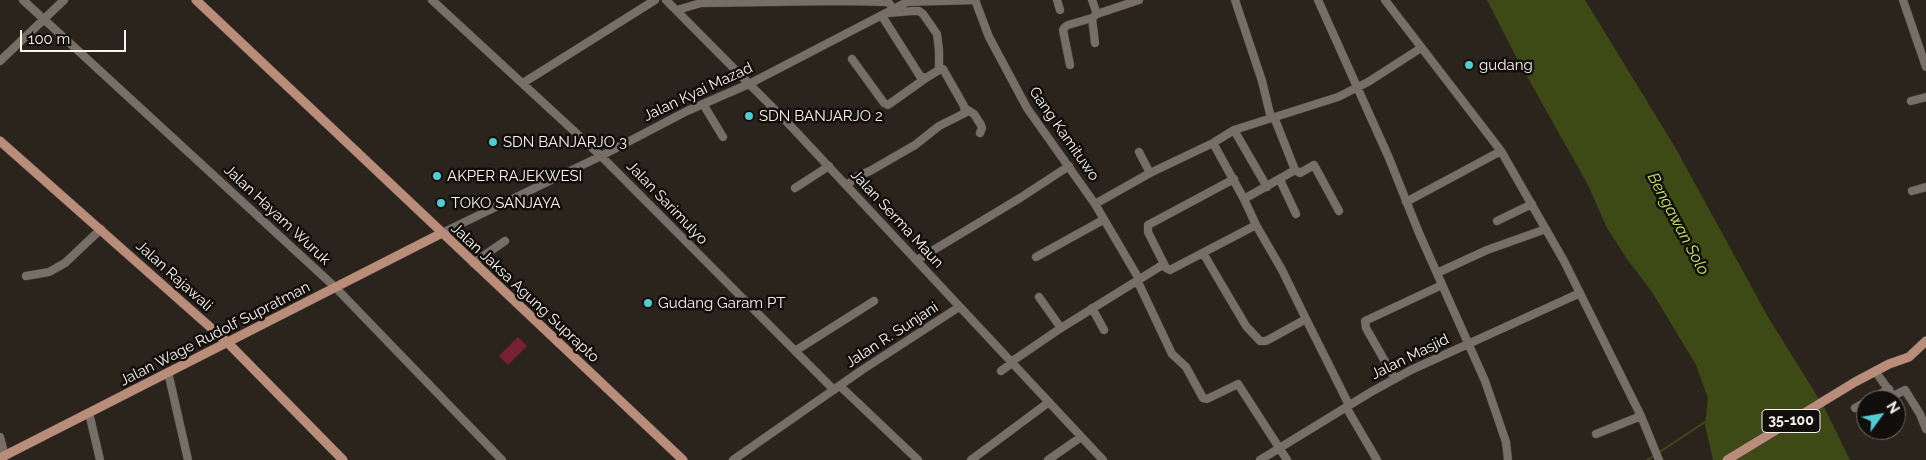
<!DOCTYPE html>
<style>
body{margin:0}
#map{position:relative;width:1926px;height:460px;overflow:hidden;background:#2b241d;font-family:Raleway,sans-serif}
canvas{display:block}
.north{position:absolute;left:1856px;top:390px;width:50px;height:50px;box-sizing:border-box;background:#110e0b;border:1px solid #6e6a66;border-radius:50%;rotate:58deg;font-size:14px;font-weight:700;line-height:20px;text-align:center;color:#f9f4ef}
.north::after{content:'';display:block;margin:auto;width:18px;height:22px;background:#51ccd4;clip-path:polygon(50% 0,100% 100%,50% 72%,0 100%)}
.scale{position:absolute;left:20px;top:30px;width:106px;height:22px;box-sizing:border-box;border:2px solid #f9f4ef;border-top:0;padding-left:6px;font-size:15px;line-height:18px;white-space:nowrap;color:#f9f4ef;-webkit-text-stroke:4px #110e0b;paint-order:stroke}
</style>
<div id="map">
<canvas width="1926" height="460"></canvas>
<div class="north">N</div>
<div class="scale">100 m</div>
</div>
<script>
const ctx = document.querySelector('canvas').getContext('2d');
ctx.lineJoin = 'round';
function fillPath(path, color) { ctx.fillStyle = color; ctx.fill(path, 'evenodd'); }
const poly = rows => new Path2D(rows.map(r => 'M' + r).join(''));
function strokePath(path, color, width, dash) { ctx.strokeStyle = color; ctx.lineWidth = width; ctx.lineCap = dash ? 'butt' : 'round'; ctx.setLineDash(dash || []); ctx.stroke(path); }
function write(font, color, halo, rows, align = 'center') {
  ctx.font = font + ' Raleway,sans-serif'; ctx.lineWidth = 5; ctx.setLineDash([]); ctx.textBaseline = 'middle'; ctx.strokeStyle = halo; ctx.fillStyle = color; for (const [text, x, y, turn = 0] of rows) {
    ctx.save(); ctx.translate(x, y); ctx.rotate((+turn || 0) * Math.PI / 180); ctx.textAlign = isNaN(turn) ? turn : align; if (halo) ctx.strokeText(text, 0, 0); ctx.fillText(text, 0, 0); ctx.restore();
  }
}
fillPath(poly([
 [518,337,527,346,508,365,499,356]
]), '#782132');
fillPath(poly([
 [1487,0,1585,0,1675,147,1768,317,1824,407,1850,460,1713,460,1705,425,1708,398,1696,365,1652,292,1627,259,1607,228,1588,185,1514,53]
]), '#3e4a16');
strokePath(poly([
 [1658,453,1708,420],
 [1647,460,1654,456]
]), '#3e4a16', 2);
const minor = poly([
 [23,0,336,288,502,460],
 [432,0,601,156,834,390],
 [666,0,787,122,1103,460],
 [975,0,989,37,1027,108,1095,204,1139,279],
 [1057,0,1060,10],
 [1092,0,1097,14],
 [1235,0,1262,81,1271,118],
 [1318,0,1389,158,1419,233,1485,381,1506,442,1508,460],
 [1385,0,1501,151,1564,261,1641,416,1659,460],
 [1903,0,1926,67],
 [906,2,976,0],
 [677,10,701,3,839,1,888,2,893,8,891,10],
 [888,13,912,11,919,11,923,14,937,34,939,50,939,70],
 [1095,43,1092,18,1097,14,1139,0],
 [852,59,884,103,888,105,926,78],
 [0,61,64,0],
 [1070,65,1063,30,1065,27,1068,25,1092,18],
 [523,83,655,0],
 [1911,101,1926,97],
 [703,104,723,137],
 [966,109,974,114,981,125,982,128,980,133],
 [1274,117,1295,170,1300,173,1314,165,1339,211],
 [1234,130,1267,187],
 [1213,143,1244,199,1256,225,1282,270,1306,319],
 [1139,152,1150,173],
 [1234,179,1148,225,1148,232,1166,268,1170,270,1256,225],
 [1280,180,1296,214],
 [847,185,858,176,870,171,915,145,939,126,965,113,964,106,943,69,939,70,926,78,920,76,882,16],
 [795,188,829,166],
 [1912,191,1926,187],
 [1244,199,1295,170],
 [1406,202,1501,151],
 [1095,204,1150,173,1213,143,1234,130,1338,97,1368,82,1421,48],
 [1497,221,1532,204],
 [442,233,601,156,687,111,749,84,911,0],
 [1203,253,1246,326,1260,341,1266,341,1306,319,1349,405],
 [1036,257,1103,220],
 [917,260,1020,198,1069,166],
 [473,263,505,241],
 [1437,273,1487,250,1546,229],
 [26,276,49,272,65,263,101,229],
 [1137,280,1172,354,1186,367,1203,398,1207,399,1238,384,1287,460],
 [1039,297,1061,328],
 [1092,308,1104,330],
 [795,351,874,301],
 [1011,362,1061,328,1164,264],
 [1001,371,1012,363],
 [1875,371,1893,396,1905,390,1920,414,1926,429],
 [168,372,188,460],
 [1395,379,1366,328,1365,321,1442,285],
 [840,386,918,460],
 [1870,400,1889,389],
 [1346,407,1377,460],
 [1855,408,1866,402],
 [89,413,100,460],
 [1596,434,1641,416],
 [0,437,5,456],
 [733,460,862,370,959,307],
 [971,460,1049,402],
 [1048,460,1081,437],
 [1260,460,1371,392,1411,370,1580,293]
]);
const major = poly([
 [196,0,683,460],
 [0,141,227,342,343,460],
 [0,458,442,233],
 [1727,460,1855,382,1889,364,1909,357,1926,341]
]);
strokePath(minor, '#46403a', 9);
strokePath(major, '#46403a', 10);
strokePath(minor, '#776f67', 8);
strokePath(major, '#ba8c7a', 9);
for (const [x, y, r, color] of [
 [1469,65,5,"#51ccd4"],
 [749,116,5,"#51ccd4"],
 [493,142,5,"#51ccd4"],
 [437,176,5,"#51ccd4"],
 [441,203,5,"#51ccd4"],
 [648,303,5,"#51ccd4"]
]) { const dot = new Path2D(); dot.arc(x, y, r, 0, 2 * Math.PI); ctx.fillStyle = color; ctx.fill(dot); strokePath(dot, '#110e0b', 2); }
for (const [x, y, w] of [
 [1791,421,58]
]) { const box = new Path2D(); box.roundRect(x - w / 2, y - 11.5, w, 23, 4); ctx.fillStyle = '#110e0b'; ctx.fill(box); strokePath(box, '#f9f4ef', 1); }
write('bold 14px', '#f9f4ef', null, [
 ["35-100",1791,421]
]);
write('15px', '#f9f4ef', '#110e0b', [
 ["gudang",1479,65],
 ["SDN BANJARJO 2",759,116],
 ["SDN BANJARJO 3",503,142],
 ["AKPER RAJEKWESI",447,176],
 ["TOKO SANJAYA",451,203],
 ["Gudang Garam PT",658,303]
], 'left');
write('15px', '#f9f4ef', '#110e0b', [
 ["Jalan Kyai Mazad",698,92,-25],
 ["Gang Kamituwo",1064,134,55],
 ["Jalan Sarimulyo",667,203,46],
 ["Jalan Hayam Wuruk",277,215,43],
 ["Jalan Serma Maun",897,219,47],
 ["Jalan Rajawali",174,276,42],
 ["Jalan Jaksa Agung Suprapto",525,293,43],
 ["Jalan Wage Rudolf Supratman",215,334,-27],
 ["Jalan R. Sunjani",892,335,-33],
 ["Jalan Masjid",1410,357,-26]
]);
write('italic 16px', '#cae869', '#110e0b', [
 ["Bengawan Solo",1678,224,62]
]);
</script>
